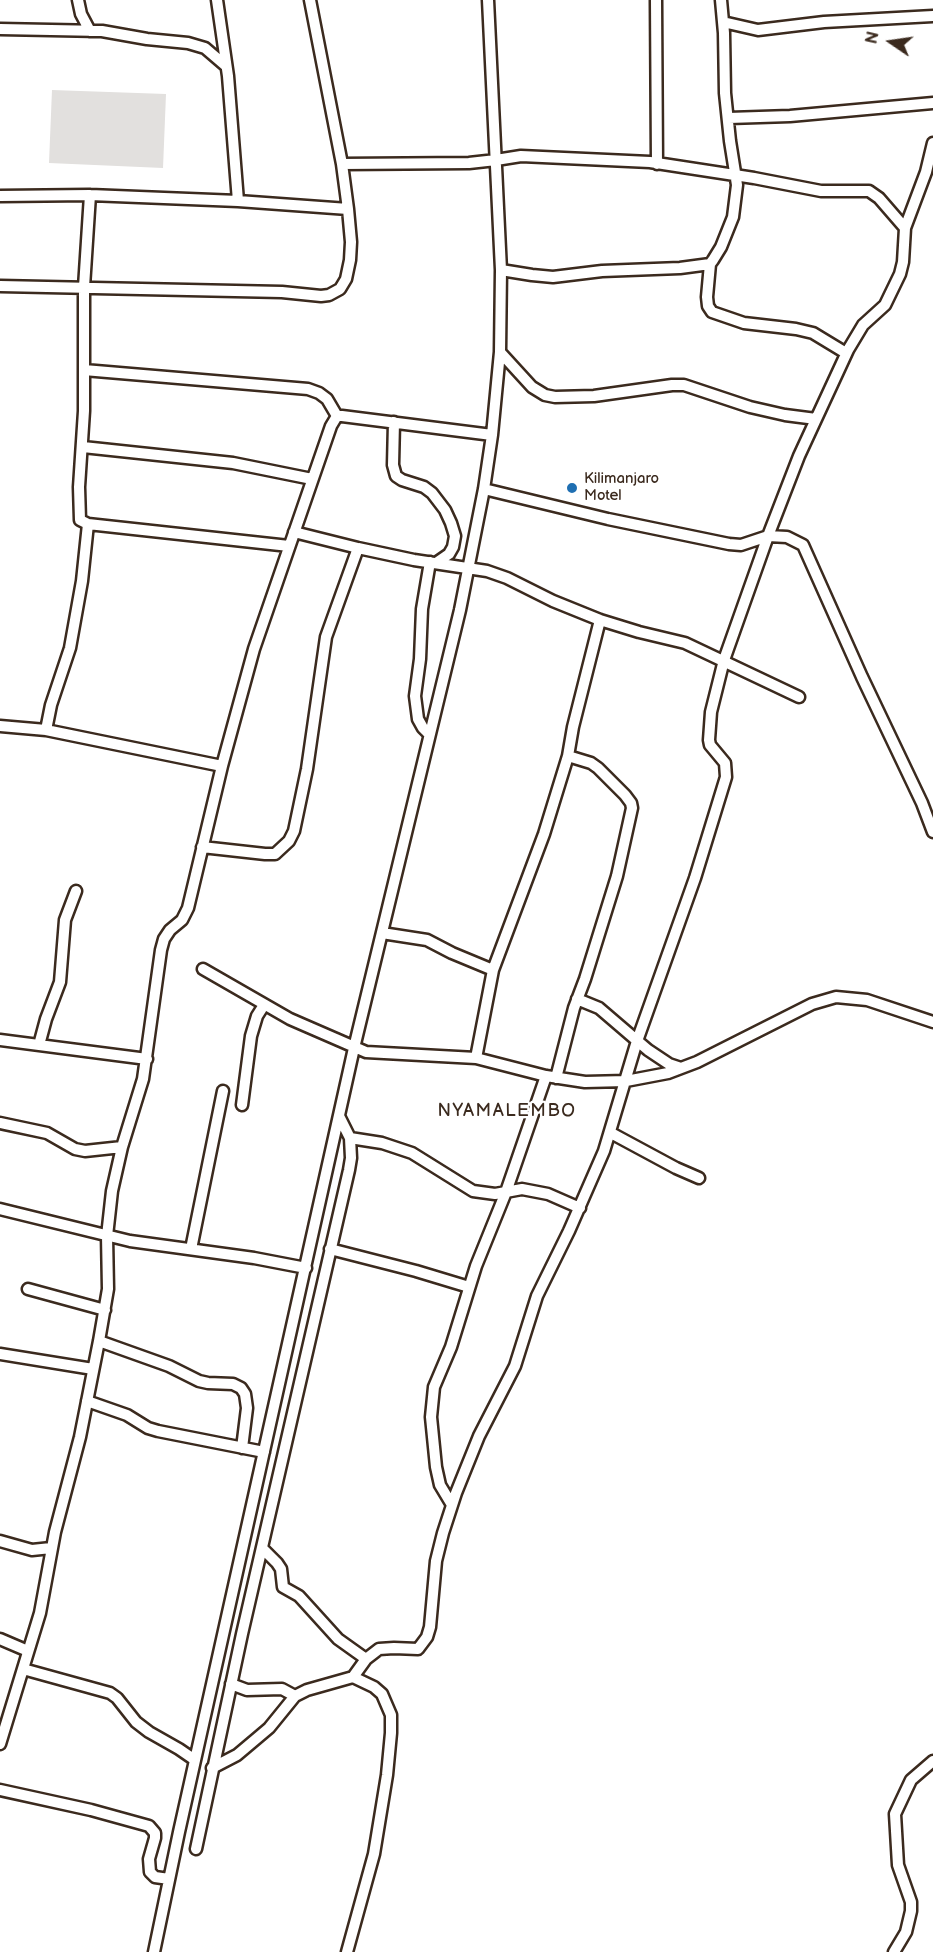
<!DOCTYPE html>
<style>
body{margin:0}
#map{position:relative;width:933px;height:1952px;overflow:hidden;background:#fff;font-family:"Balsamiq Sans",sans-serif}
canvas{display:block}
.north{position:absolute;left:861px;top:12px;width:60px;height:60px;-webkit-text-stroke:4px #fff;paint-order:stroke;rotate:283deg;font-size:16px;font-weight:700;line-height:24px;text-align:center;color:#3b2a1e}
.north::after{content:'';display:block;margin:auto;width:21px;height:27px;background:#3b2a1e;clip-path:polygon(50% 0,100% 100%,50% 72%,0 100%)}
</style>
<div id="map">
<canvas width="933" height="1952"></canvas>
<div class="north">N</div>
</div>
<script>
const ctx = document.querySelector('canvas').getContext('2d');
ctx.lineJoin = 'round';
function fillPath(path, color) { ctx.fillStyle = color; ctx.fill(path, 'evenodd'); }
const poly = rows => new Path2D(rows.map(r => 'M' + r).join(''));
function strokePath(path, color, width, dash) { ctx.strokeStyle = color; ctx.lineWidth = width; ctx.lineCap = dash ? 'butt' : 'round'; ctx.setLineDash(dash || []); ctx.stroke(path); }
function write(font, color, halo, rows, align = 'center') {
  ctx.font = font + ' "Balsamiq Sans",sans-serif'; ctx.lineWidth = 4.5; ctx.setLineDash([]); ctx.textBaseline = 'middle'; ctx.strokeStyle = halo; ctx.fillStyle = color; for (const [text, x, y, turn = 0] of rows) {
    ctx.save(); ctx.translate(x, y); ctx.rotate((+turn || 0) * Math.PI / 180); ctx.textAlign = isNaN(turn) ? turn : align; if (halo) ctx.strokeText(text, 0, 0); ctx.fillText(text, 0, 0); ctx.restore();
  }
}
fillPath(poly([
 [52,90,166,94,163,168,49,163]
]), '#e2e0de');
const minor = poly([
 [78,0,81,14,90,31],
 [217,0,228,76,238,201],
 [656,0,657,164],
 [723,22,758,30,824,22,933,16],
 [0,29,102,31,147,39,188,43,205,48,226,66],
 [729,118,790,116,933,103],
 [342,164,469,163,496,160,521,156,650,162,754,178,821,191,869,191,879,198,905,228],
 [90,195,84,287,84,411,79,487,80,520,88,524,289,546],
 [0,196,90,195,238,201,348,209],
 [710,264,707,297,708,306,712,312,744,323,796,329,813,333,846,353],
 [501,270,532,275,553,277,602,271,680,268,710,264,713,260,721,247,733,217,737,185,730,141,725,93,724,33,721,0],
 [0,286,282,292,321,296,329,295,340,289,346,279,350,260,351,242,348,209,342,164,310,0],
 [500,352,532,387,545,395,555,397,594,396,672,385,684,385,750,407,785,415,816,419],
 [84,370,308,389,319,393,327,399,337,416],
 [394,422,393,465,396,476,402,480,424,487,432,493,445,510,451,523,455,536,453,547,449,554,436,563],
 [83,447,233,463,312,479],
 [484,489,608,519,729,544,741,545,768,536,799,456,848,350,863,325,885,305,900,274,903,262,905,228,926,172,933,143],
 [294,532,358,548,414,560,487,571,507,578,553,601,600,620,639,632,685,643,799,697],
 [0,726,46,730,222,766],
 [46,730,51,705,70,648,82,581,88,524],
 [429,734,423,728,418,719,415,696,420,659,422,609,430,562],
 [202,847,265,854,275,854,289,841,294,831,307,769,326,637,358,548],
 [382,933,427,940,452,953,493,970],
 [203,969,290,1019,366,1052,476,1058,546,1076,585,1082,626,1081,668,1073,697,1062,812,1004,836,997,867,1000,933,1022],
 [577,999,599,1008,648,1050,669,1064,681,1068],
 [0,1040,147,1059],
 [39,1045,46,1019,60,982,65,920,76,891],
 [476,1058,493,970,544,834,568,756,573,727,600,620],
 [556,1078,574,1008,585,979,617,876,632,808,631,803,625,795,598,768,591,763,568,756],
 [242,1105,251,1036,257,1016,264,1005],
 [0,1123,47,1133,75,1149,85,1151,122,1147],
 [611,1133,676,1168,699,1178],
 [350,1138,382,1143,412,1153,473,1191,495,1194,522,1189,548,1194,580,1208],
 [0,1209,130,1241,254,1258,306,1268],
 [191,1249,223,1091],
 [330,1249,416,1271,469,1287],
 [28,1289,105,1310],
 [99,1341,169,1366,199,1381,208,1383,233,1384,241,1388,245,1394,247,1408,242,1448],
 [0,1354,93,1369],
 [87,1401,127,1415,148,1428,158,1431,264,1452],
 [452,1505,440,1485,436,1467,431,1417,434,1387,451,1347,476,1266,506,1192,546,1076],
 [0,1541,32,1550,51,1548],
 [263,1549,277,1563,281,1569,283,1587,299,1596,338,1639,366,1659],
 [0,1639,28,1651],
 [23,1669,110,1693,117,1698,136,1722,149,1732,179,1749,195,1760],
 [353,1677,366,1659,379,1649,394,1648,418,1649,427,1637,430,1627,436,1561,443,1533,456,1493,479,1436,515,1366,537,1296,569,1231,604,1151,637,1041,695,878,726,777,725,763,710,745,709,740,711,712,724,660,768,536,787,537,803,545,862,677,922,803,933,832],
 [231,1684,247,1690,282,1689,295,1696],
 [0,1744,40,1613,55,1532,80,1437,99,1341,108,1289,107,1236,112,1191,122,1147,143,1079,161,950,164,939,170,930,182,920,188,908,222,766,254,649,331,426,337,416,342,416,492,435],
 [212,1768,237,1755,256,1739,269,1728,295,1696,307,1690,353,1677,374,1687,382,1694,391,1715,391,1733,387,1775,374,1854,347,1952],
 [0,1790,91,1810,149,1826,155,1833,155,1838,149,1859,150,1872,155,1877,169,1879],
 [196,1849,242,1634,349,1170,351,1158,350,1138,339,1116],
 [154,1952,179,1832,354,1048,460,610,484,489,492,435,500,352,501,270,488,0],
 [894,1952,906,1932,911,1911,911,1902,898,1865,895,1814,911,1780,933,1761]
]);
strokePath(minor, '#3b2a1e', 15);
strokePath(minor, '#fff', 10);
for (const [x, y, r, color] of [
 [572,488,6,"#1f6fb2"]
]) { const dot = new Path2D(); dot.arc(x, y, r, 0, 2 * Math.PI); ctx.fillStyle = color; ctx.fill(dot); strokePath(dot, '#fff', 2); }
write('15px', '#3b2a1e', '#fff', [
 ["Kilimanjaro",584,479],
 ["Motel",584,496]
], 'left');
ctx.letterSpacing = '1.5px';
write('18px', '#3b2a1e', '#fff', [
 ["NYAMALEMBO",507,1111]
]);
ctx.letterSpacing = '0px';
</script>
